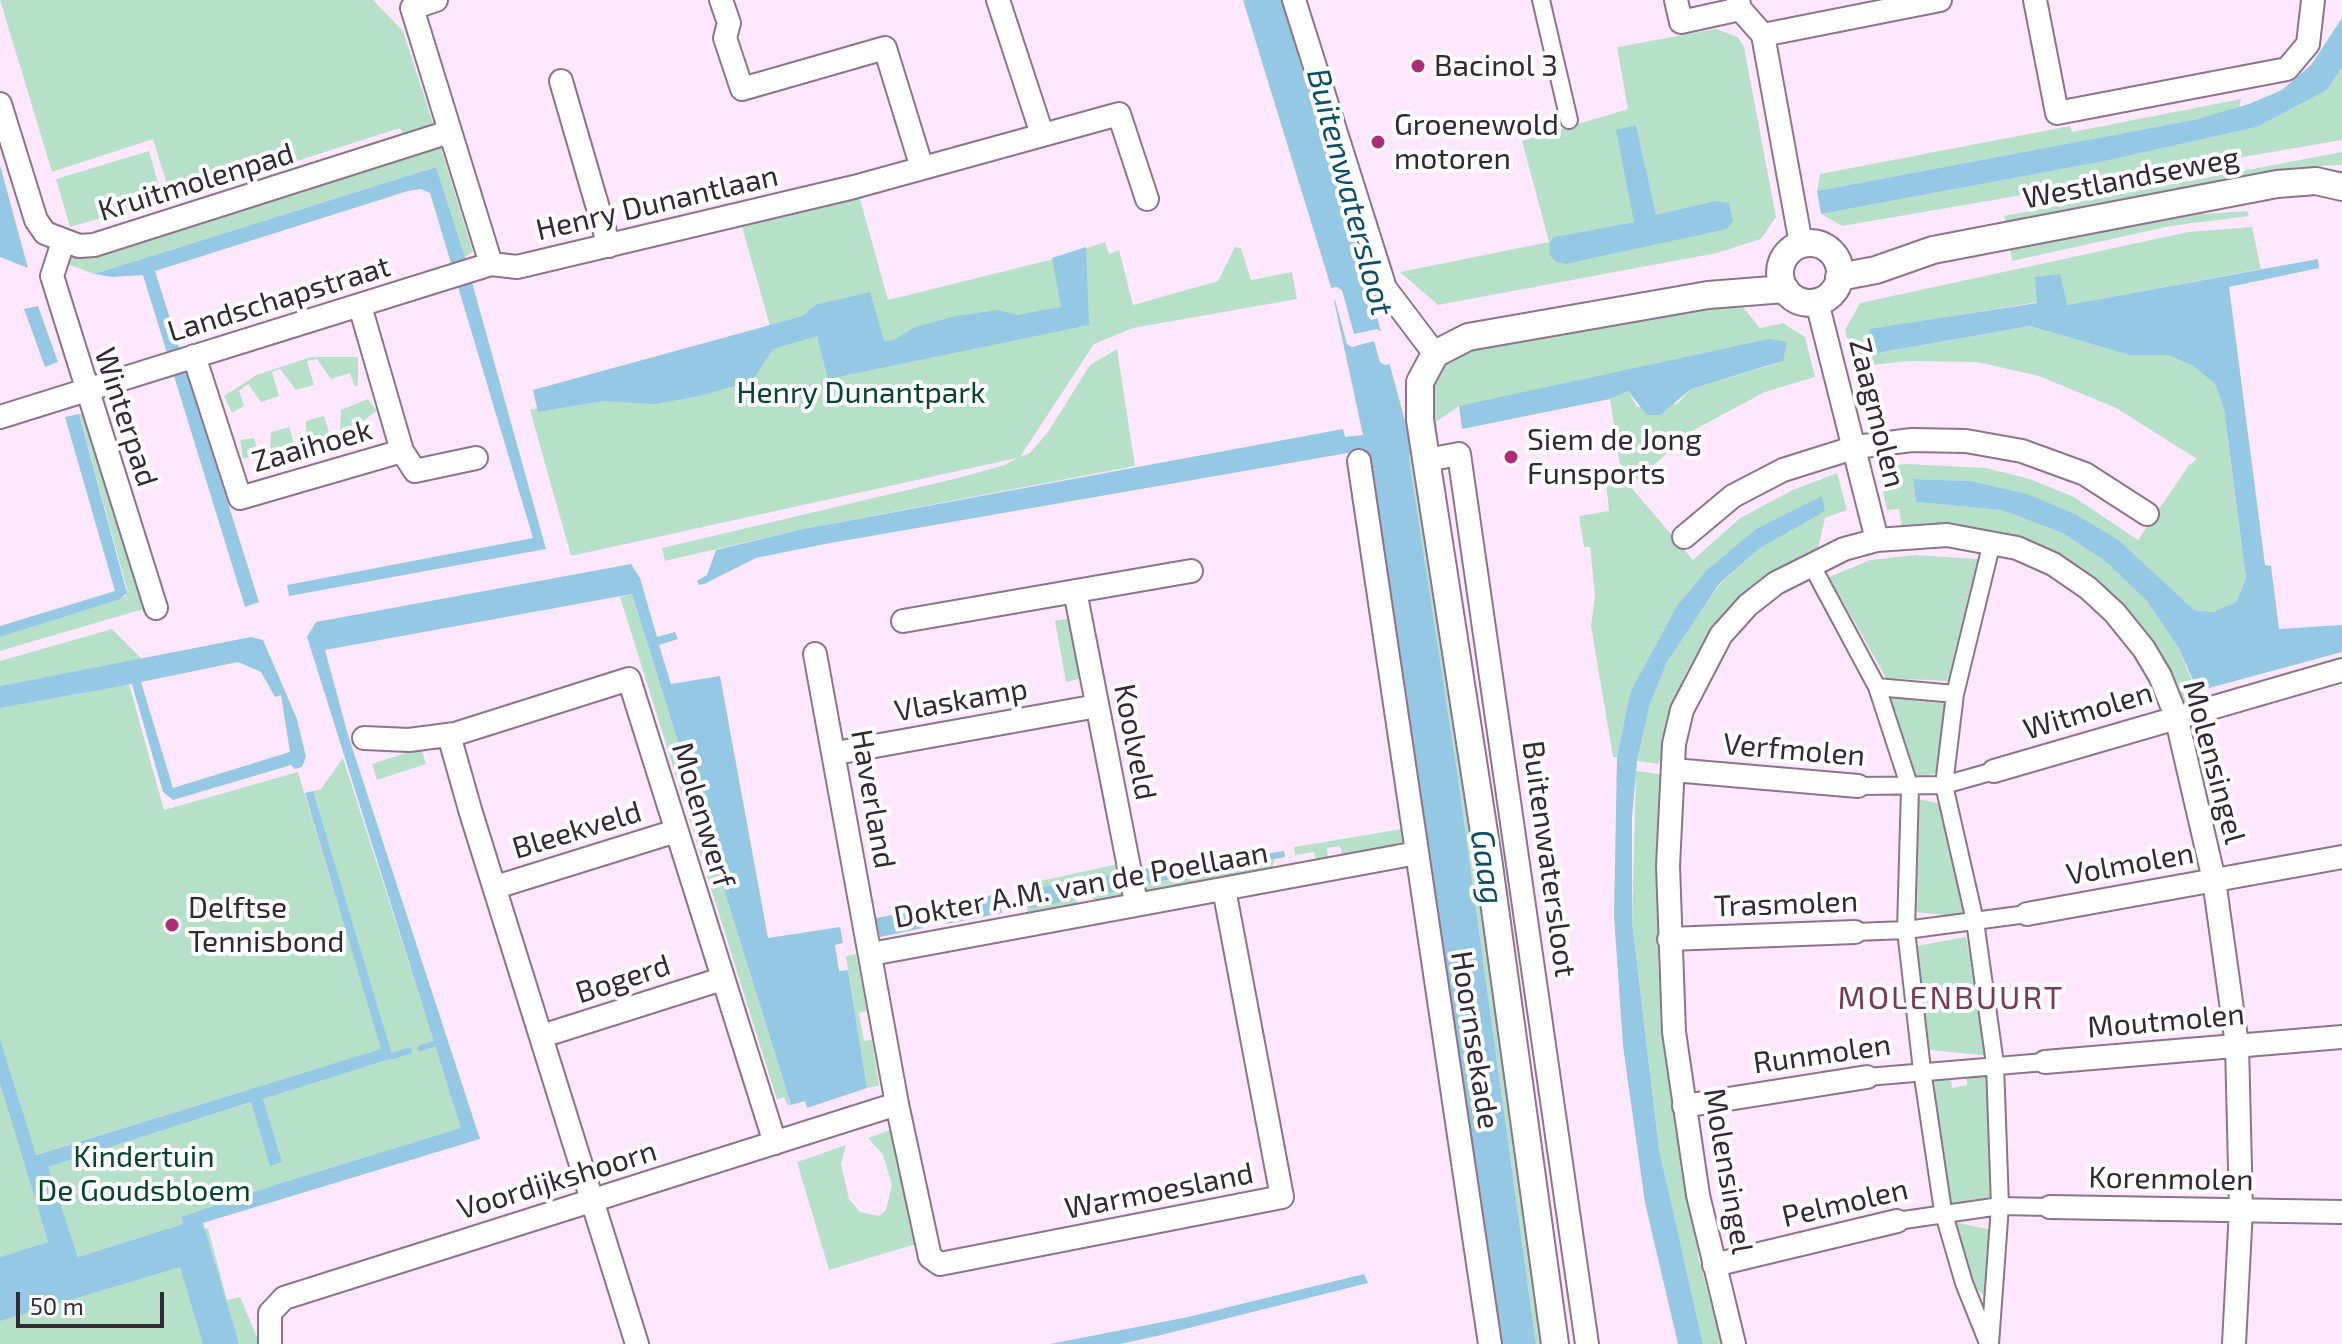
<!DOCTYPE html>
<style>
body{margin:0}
#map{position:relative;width:2342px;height:1344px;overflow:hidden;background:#ffe8fe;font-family:"Exo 2",sans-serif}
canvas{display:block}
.scale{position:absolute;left:16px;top:1292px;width:148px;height:36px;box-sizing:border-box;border:4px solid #332833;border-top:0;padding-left:10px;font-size:24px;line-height:28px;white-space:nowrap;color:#332833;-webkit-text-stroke:6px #fff;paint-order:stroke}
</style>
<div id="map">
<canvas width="2342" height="1344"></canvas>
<div class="scale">50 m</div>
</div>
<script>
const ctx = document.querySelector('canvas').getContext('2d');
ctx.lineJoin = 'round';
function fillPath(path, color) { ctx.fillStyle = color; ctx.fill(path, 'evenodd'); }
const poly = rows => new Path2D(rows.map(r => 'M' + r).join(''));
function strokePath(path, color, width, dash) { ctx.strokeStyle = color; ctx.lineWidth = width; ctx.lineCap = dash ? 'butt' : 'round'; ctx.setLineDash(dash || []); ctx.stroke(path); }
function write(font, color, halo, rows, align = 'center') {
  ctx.font = font + ' "Exo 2",sans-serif'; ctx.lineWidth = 8; ctx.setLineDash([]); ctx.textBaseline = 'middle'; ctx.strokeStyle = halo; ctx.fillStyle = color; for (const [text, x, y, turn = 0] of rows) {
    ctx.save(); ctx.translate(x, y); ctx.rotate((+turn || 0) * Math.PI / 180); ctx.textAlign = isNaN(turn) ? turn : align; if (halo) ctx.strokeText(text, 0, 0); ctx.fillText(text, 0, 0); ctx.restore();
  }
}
fillPath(poly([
 [0,0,373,0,403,31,435,129,404,139,400,128,172,201,153,139,52,172],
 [1716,29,1738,37,1744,47,1776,217,1761,239,1717,253,1438,305,1400,272,1549,242,1522,141,1628,109,1617,47],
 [1636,125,1656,216,1715,201,1549,254,1555,237,1634,222],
 [2342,67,2342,140,1842,226,1821,214,2105,161,2257,127,2327,90],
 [2241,99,2239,110,2198,119,1817,191,1820,174,2070,126,2072,132],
 [440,145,473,252,465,257,436,167,94,274,67,264,71,258,140,240],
 [149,151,163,200,70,227,56,179],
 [2342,152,2342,165,2297,167,2006,223,2004,216],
 [859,195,888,300,1054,259,1105,242,1109,254,1119,250,1133,305,1218,281,1235,247,1241,248,1251,280,1292,272,1297,299,1133,328,1094,344,1020,457,1030,453,1048,432,1090,365,1117,349,1135,466,803,529,665,561,662,548,954,479,1005,465,1017,458,571,556,530,410,776,347,742,227],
 [2247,211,2249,216,2171,226,2012,261,2010,249,2172,216],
 [2252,227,2261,269,2067,305,2036,277,2038,302,1869,330,1873,354,2030,326,2129,355,2168,355,2193,366,2215,384,2224,409,2246,578,2236,602,2213,612,2194,610,2120,541,1970,481,1913,479,1916,502,2002,510,2062,533,2105,561,2146,600,2178,647,2201,703,2186,707,2178,702,2122,610,1953,526,1902,526,1899,509,1887,510,1879,475,1882,466,1906,464,1986,468,2030,479,2074,497,2138,540,2189,465,2197,459,2116,408,2039,376,1977,362,1908,361,1854,367,1845,330,1860,303,2188,232],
 [1739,302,1760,328,1783,323,1805,337,1815,377,1765,392,1692,431,1630,486,1693,560,1740,518,1793,490,1837,473,1847,510,1825,518,1818,548,1770,574,1733,605,1708,635,1688,669,1673,703,1659,764,1637,761,1650,704,1667,662,1691,625,1720,584,1760,548,1790,529,1821,497,1756,529,1630,693,1617,757,1613,757,1591,626,1595,595,1590,547,1584,547,1579,516,1609,511,1606,482,1622,480,1610,399,1628,391,1637,407,1677,404,1691,389,1782,362,1459,406,1436,422,1431,422,1431,388,1438,368,1464,345],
 [311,357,358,357,358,385,355,387,350,373,331,379,317,359,307,361,314,385,296,390,280,369,272,372,279,396,261,402,248,384,239,391,244,406,232,413,224,396,257,375],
 [368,399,377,411,336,440,282,456,243,458,240,440,254,438,259,454,270,454,271,432,289,427,296,450,306,449,306,421,324,416,331,439,340,435,341,410],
 [88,411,147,608,0,651,0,637,126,596,127,589,79,414],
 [1415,451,1465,778,1544,1344,1536,1344,1458,778,1409,458],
 [1915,555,1978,559,1948,681,1886,678,1829,577,1870,560],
 [632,594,791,1105,788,1106,784,1097,777,1100,620,597],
 [1072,618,1083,678,1066,682,1055,621],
 [112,629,142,659,0,686,0,661],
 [129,684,164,810,298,772,382,1049,35,1155,0,1039,0,708],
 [1886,697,1947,704,1940,773,1910,777],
 [421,748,426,764,377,780,372,764],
 [343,758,462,1128,281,1183,181,1218,183,1224,78,1257,47,1167,252,1102,270,1165,277,1164,281,1162,263,1099,392,1058,313,791,321,789],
 [1636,771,1660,774,1658,962,1667,1070,1699,1259,1722,1344,1703,1344,1659,1149,1632,922],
 [1913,798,1942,804,1967,917,1915,912],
 [1408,828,1407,843,1342,855,1340,846,1327,848,1328,858,1316,860,1314,852,1295,855,1294,847],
 [1275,859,1272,868,1147,892,1144,890,1141,870,1144,869,1147,884],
 [1118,864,1125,892,1118,899,1094,902,1093,897,1119,891,1031,908,1076,899,1078,906,1029,917,1022,885],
 [1966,937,1991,1056,1929,1050,1911,947],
 [856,954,867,1011,859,1013,864,1041,872,1040,879,1086,867,1088,846,956],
 [1990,1073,1994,1196,1946,1206,1932,1080,1951,1078,1952,1088,1967,1085,1966,1077],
 [0,1084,48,1242,0,1257],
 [893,1129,916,1244,829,1270,797,1162,846,1145,841,1164,849,1199,860,1212,879,1216,886,1210,892,1185,883,1155,868,1138],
 [1950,1221,1992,1230,1989,1300,1967,1280],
 [208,1228,227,1300,240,1297,260,1344,0,1344,0,1285]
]), '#b6e1c8');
fillPath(poly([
 [1243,0,1281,0,1373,302,1405,421,1410,427,1436,422,1438,439,1412,446,1409,458,1458,778,1536,1344,1500,1344,1365,450,825,544,756,558,704,584,699,585,697,581,707,575,716,550,803,529,1343,429,1345,437,1363,435,1331,287],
 [2342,18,2342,67,2327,90,2257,127,2105,161,1821,214,1817,191,2198,119,2249,104,2282,90,2311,65],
 [1636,125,1656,215,1715,201,1729,203,1733,221,1727,229,1565,264,1555,261,1549,254,1550,242,1554,237,1634,222,1616,130],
 [0,165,28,268,0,257],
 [436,167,465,257,546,549,289,596,287,585,533,538,430,193,421,189,408,191,155,271,259,602,245,607,143,275,112,277,94,274],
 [1086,247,1089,325,828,379,817,336,773,349,752,381,699,396,655,404,602,401,538,412,533,390,803,316,815,305,870,292,884,341,894,340,915,327,956,316,998,310,1017,315,1061,307,1052,258],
 [2318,259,2319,268,2229,287,2265,565,2271,566,2279,629,2342,625,2342,652,2198,691,2178,647,2146,600,2105,561,2062,533,2002,510,1916,502,1913,479,1970,481,2027,494,2075,514,2120,541,2194,610,2213,612,2236,602,2246,578,2224,409,2215,384,2193,366,2168,355,2129,355,2030,326,1872,354,1869,329,2037,303,2035,277,2060,274,2067,305],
 [38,306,58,362,45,367,24,309],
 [1769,339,1787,342,1783,361,1691,389,1660,415,1647,415,1628,391,1610,399,1462,429,1459,406],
 [79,414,127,593,120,599,0,637,0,626,115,591,65,417],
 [1822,496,1825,511,1760,548,1719,584,1667,662,1650,704,1637,761,1632,817,1632,922,1659,1149,1703,1344,1678,1344,1645,1203,1623,1046,1614,916,1617,757,1630,693,1677,606,1706,571,1756,529],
 [631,564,640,578,657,637,675,632,678,639,659,645,671,684,720,676,768,938,840,927,843,943,835,945,839,971,848,970,867,1088,807,1108,805,1101,791,1105,632,594,325,650,348,735,480,1139,203,1223,239,1344,203,1344,180,1267,0,1321,0,1257,48,1242,0,1084,0,1039,36,1155,381,1049,305,793,313,791,393,1058,263,1099,282,1162,277,1164,270,1166,251,1102,48,1167,78,1257,183,1224,181,1217,281,1183,461,1128,307,637,316,622],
 [251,637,263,640,297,719,306,757,302,767,295,769,291,765,173,800,163,792,132,684,0,708,0,686],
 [238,662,261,672,275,697,281,695,290,752,173,788,141,682],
 [1284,851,1285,857,1147,884,1144,869,1220,854,1223,861],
 [1116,874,1119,891,1030,908,1027,890],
 [998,894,1002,913,946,924,942,904],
 [919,910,923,928,880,937,876,918],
 [1364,1274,1368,1283,1157,1336,1120,1344,1050,1344,1188,1317]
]), '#95c8e4');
fillPath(poly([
 [1337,287,1342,290,1354,334,1377,329,1382,332,1394,363,1385,365,1380,362,1374,341,1352,347,1347,344,1335,300,1331,302,1327,289]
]), '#ffe8fe');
strokePath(poly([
 [421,1048,440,1042],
 [392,1056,409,1051]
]), '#95c8e4', 6);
const pedestrian = poly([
 [1541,0,1569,120],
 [1811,564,1877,687,1910,788,1906,930,1922,1070,1943,1211,1964,1283,1988,1343],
 [1877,687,1955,694],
 [1858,786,1944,785,1994,771],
 [1855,932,1906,930,2027,914],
 [1867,1077,2045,1062],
 [1897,1221,2000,1206,2050,1207],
 [1990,1344,2000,1206,1995,1064,1975,921,1944,785,1955,694,1992,542]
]);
const minor = poly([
 [721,0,729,23,725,38,742,89,885,48,922,168],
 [998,0,1042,134],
 [1294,0,1385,288,1435,354],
 [1676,0,1681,22,1740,9],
 [1738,0,1740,9,1763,35,1801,244],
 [2035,0,2057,113,2287,69,2308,44,2313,0],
 [412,8,491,264],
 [412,8,436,0],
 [1763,35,1940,0],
 [561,81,609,246],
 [0,104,36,220,45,233,79,246,94,245,449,132],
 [63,242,52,276,156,608],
 [1817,302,1877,540],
 [194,356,240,498,402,451,360,306],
 [0,417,491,264,517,267,854,187,1119,114,1147,199],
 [402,451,415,471,476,458],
 [1427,460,1459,454,1587,1344],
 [1359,461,1490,1344],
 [1684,537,1733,496,1783,470,1856,447,1912,440,1966,441,2022,451,2085,474,2147,514],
 [1075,591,1136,903],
 [903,621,1191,571],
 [815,654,897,1104,930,1257,940,1264,1282,1197,1224,889],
 [364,738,409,740,455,734],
 [836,753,1097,706],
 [1673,770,1858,786],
 [1994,771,2342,670],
 [496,887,676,831],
 [2027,914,2342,857],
 [1669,939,1855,932],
 [871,954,1417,853],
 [542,1036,722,979],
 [2045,1062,2342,1037],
 [1684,1106,1867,1077],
 [2050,1207,2342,1212],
 [1714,1265,1897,1221],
 [270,1344,270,1313,284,1298,897,1104],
 [637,1344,471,813,450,739,455,734,629,679,775,1143],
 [1734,1344,1698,1195,1674,1032,1668,866,1674,744,1682,710,1721,635,1748,605,1776,583,1844,549,1877,540,1947,535,2017,548,2053,564,2088,588,2115,613,2144,649,2160,676,2176,716,2214,880,2237,1045,2241,1209,2234,1344]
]);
const tertiary = poly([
 '1780 273a30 30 0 1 1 60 0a30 30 0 1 1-60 0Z',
 [1839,277,1876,270,1933,250,2277,184,2316,181,2342,187],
 [1555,1344,1488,858,1420,420,1420,382,1435,354,1468,337,1708,295,1785,289]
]);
strokePath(pedestrian, '#8d748c', 20);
strokePath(minor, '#8d748c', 26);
strokePath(tertiary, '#8d748c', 30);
strokePath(pedestrian, '#fff', 16);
strokePath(minor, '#fff', 22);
strokePath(tertiary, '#fff', 26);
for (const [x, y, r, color] of [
 [1418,66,8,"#ae2c77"],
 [1378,142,8,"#ae2c77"],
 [1511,457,8,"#ae2c77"],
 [172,925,8,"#ae2c77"]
]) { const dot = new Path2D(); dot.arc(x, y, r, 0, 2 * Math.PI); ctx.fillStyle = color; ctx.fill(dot); strokePath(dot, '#fff', 3); }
write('30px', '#332833', '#fff', [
 ["Bacinol 3",1434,66],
 ["Groenewold",1394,125],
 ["motoren",1394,159],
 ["Siem de Jong",1527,440],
 ["Funsports",1527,474],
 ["Delftse",188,908],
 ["Tennisbond",188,942]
], 'left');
write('30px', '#332833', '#fff', [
 ["Westlandseweg",2131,178,-11],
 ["Kruitmolenpad",196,182,-17],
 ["Henry Dunantlaan",657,203,-13],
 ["Landschapstraat",279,299,-17],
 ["Zaagmolen",1877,413,76],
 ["Winterpad",126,417,72],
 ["Zaaihoek",312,446,-16],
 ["Vlaskamp",961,700,-10],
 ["Witmolen",2088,711,-17],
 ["Koolveld",1135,742,79],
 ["Verfmolen",1794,750,5],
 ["Molensingel",2214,762,75],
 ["Haverland",873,799,80],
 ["Molenwerf",703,815,73],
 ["Bleekveld",577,830,-17],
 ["Buitenwatersloot",1549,859,82],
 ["Volmolen",2130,864,-10],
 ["Dokter A.M. van de Poellaan",1081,885,-10],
 ["Trasmolen",1786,904,-2],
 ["Bogerd",623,979,-18],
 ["Moutmolen",2166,1021,-5],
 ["Hoornsekade",1475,1040,81],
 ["Runmolen",1822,1054,-8],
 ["Molensingel",1728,1171,80],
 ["Korenmolen",2171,1179,1],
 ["Voordijkshoorn",557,1180,-17],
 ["Warmoesland",1159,1191,-11],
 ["Pelmolen",1845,1203,-13]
]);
write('30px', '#05452a', '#fff', [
 ["Henry Dunantpark",861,393],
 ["Kindertuin",144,1157],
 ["De Goudsbloem",144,1191]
]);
write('italic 32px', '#094d69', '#fff', [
 ["Buitenwatersloot",1350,192,75],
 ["Gaag",1487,867,81]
]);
ctx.letterSpacing = '2px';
write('32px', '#7b395a', '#fff', [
 ["MOLENBUURT",1951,998]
]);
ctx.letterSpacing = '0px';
</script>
